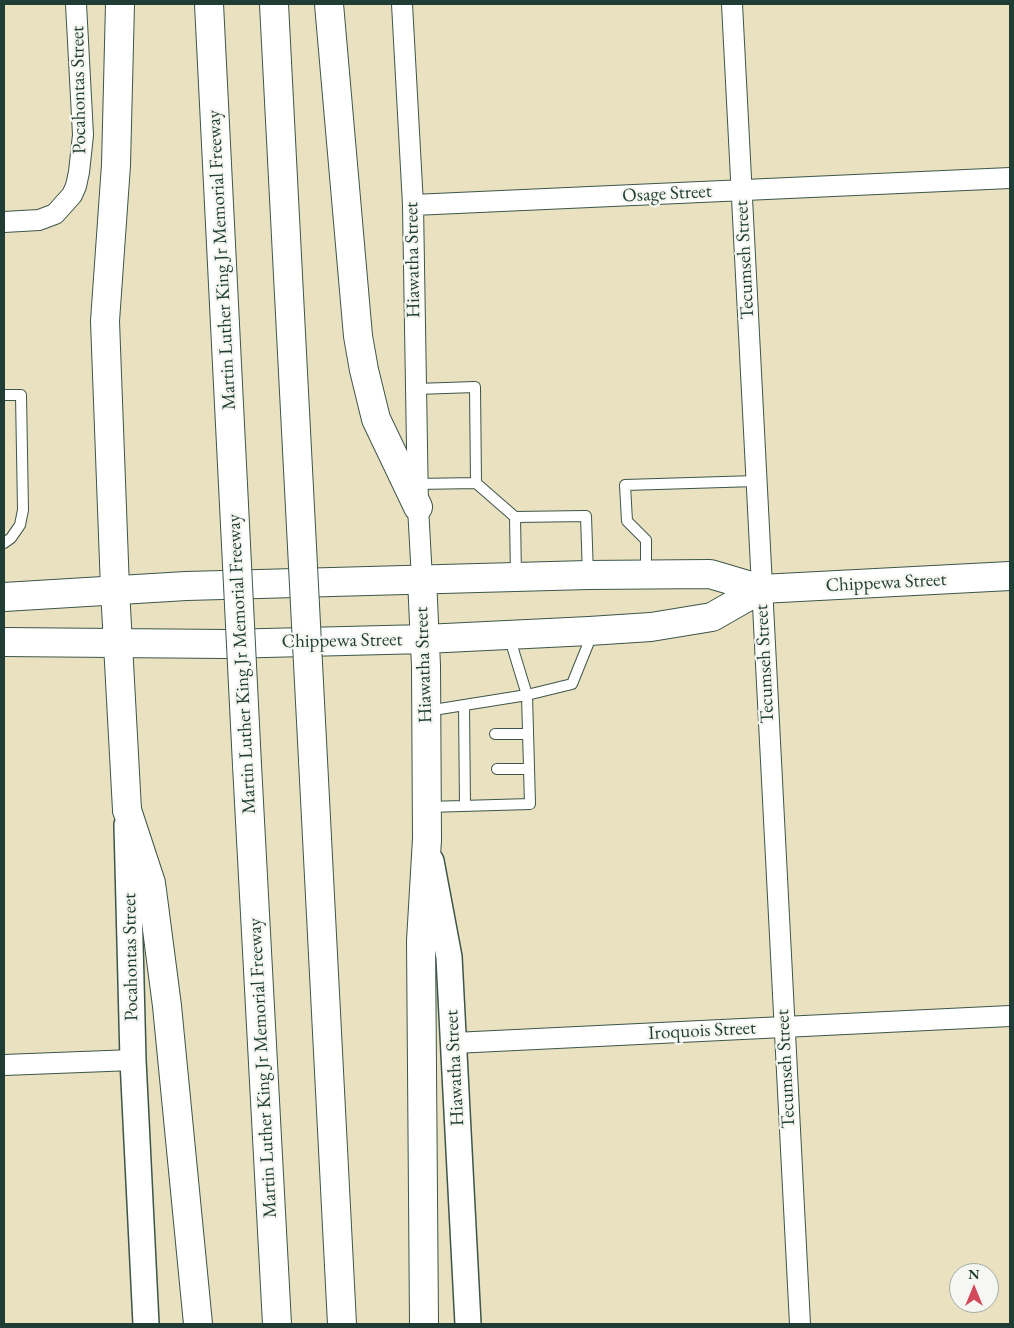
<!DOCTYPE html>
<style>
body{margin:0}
#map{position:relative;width:1014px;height:1328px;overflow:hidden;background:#e9e1bf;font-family:"EB Garamond",serif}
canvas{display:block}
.frame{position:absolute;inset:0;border:5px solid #1f3d34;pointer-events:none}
.north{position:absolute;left:949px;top:1263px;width:50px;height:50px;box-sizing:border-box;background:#f6f6f2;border:1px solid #a0aca6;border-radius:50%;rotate:0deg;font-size:14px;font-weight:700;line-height:20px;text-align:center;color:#1f3d34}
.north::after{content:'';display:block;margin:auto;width:18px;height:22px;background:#d1495b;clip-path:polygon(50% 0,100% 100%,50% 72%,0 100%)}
</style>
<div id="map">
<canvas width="1014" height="1328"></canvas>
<div class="frame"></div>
<div class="north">N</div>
</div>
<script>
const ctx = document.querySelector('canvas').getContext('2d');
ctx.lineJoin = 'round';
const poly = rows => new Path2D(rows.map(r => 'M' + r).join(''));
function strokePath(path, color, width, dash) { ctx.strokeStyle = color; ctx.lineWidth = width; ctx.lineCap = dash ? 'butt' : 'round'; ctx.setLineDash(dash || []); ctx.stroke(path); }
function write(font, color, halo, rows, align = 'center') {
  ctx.font = font + ' "EB Garamond",serif'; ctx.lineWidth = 4.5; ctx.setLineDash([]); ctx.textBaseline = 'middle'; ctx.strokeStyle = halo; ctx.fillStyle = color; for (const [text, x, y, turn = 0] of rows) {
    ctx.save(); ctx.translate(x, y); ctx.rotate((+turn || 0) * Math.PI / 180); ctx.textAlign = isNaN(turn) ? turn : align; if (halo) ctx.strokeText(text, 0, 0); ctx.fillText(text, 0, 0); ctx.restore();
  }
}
const service = poly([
 [416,389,475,387,476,483,515,517,586,516,588,575],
 [4,395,21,395,23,510,20,525,11,538,4,543],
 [417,484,476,483],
 [515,517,516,576],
 [646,574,646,540,627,521,625,485,756,481],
 [464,705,465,806],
 [427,711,527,695,509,636],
 [495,734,528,734],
 [497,769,529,769],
 [428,807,530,804,527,695,572,684,593,632]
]);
const minor = poly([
 [402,4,413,205,418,507,422,579],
 [732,4,800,1324],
 [413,205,1010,178],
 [4,222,39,220,55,214,72,195,76,186,79,172,83,135,76,4],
 [454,1043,1010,1016],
 [4,1065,133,1060]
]);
const tertiary = poly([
 [127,825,133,1060,146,1324],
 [431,861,449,957,468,1324]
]);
const primary = poly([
 [422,579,426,666,427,839],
 [115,589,127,810],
 [4,597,186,586,588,575,710,574,761,589,1010,576],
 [4,642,225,644,425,639,589,631,651,627,712,617,761,589]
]);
const motorway = poly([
 [329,4,358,336,364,370,376,419,418,507],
 [115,589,105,321,116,165,120,4],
 [313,760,342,1324],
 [247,765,277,1324],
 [127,810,151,883,167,1006,198,1324],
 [424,1324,421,941,427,839]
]);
strokePath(service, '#3d5649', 12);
strokePath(minor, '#3d5649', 22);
strokePath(tertiary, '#3d5649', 28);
strokePath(primary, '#3d5649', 30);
strokePath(motorway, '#3d5649', 30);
strokePath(service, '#fff', 10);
strokePath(minor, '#fff', 20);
strokePath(tertiary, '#fff', 25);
strokePath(primary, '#fff', 28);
strokePath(motorway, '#fff', 28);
const motorwayBridge = poly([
 [209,4,247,765],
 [274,4,313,760]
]);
strokePath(motorwayBridge, '#3d5649', 30, []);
strokePath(motorwayBridge, '#fff', 28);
write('19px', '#1f3d34', '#f6f6f2', [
 ["Pocahontas Street",79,90,-91],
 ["Osage Street",667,194,-3],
 ["Martin Luther King Jr Memorial Freeway",222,260,-93],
 ["Hiawatha Street",413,260,-91],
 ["Tecumseh Street",745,260,-93],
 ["Chippewa Street",886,583,-3],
 ["Chippewa Street",342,641,-1],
 ["Martin Luther King Jr Memorial Freeway",242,664,-93],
 ["Tecumseh Street",765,664,-93],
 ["Hiawatha Street",424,665,-92],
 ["Pocahontas Street",131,957,-91],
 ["Iroquois Street",702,1031,-3],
 ["Martin Luther King Jr Memorial Freeway",263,1068,-93],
 ["Hiawatha Street",455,1068,-93],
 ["Tecumseh Street",786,1069,-93]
]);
</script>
